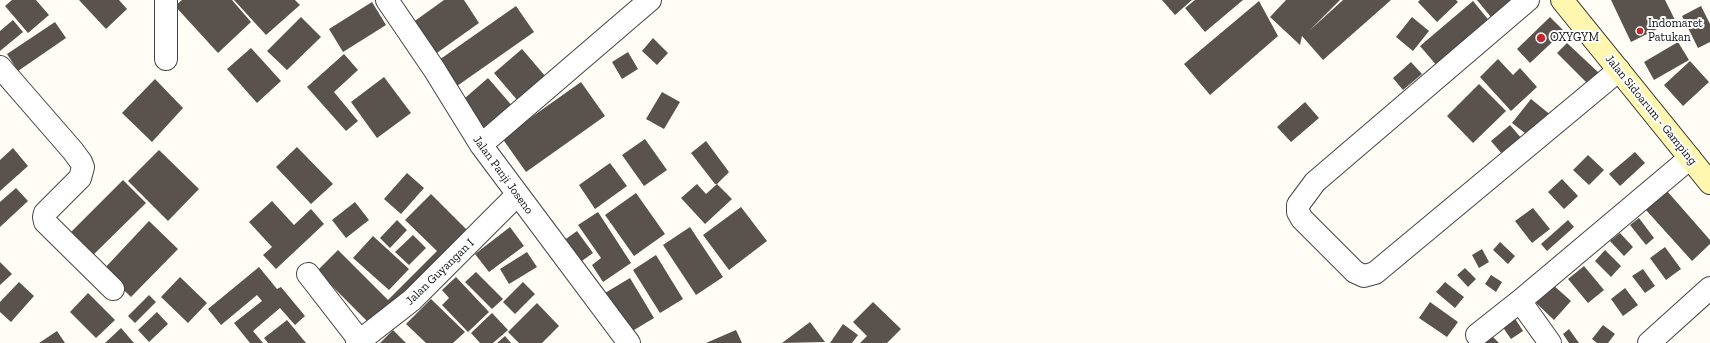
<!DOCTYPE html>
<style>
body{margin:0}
canvas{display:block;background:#fffdf5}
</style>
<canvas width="1710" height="343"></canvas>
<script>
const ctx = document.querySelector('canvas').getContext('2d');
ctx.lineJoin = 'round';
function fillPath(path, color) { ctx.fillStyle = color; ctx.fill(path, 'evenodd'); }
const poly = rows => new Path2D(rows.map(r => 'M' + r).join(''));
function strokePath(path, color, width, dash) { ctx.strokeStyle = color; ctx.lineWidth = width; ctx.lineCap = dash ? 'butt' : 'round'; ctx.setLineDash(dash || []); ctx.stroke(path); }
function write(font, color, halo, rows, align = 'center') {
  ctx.font = font + ' "Zilla Slab",serif'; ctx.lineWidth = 4; ctx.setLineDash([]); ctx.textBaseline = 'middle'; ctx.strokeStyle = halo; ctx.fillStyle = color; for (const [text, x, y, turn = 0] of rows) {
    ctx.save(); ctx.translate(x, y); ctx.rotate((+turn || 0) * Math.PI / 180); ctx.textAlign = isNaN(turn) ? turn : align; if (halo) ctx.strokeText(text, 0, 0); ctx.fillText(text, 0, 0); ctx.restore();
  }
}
fillPath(poly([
 [12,0,36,0,49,15,28,33,5,6],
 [79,0,119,0,127,9,106,29],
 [182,0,232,0,251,22,218,53,175,6],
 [234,0,295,0,300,5,266,35],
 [444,0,464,0,479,23,434,55,412,23],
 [1162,0,1192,0,1175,15],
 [1195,0,1243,0,1205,32,1185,8],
 [1286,0,1340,0,1309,31,1343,0,1391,0,1323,60,1302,36,1300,45,1270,17],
 [1420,0,1456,0,1458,2,1437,22,1418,2],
 [1477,0,1521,0,1495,22],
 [1611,0,1665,0,1675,20,1631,42],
 [1259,1,1278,36,1210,95,1184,64],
 [1473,1,1491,23,1438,67,1420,46],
 [372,2,386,25,343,52,329,29],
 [516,6,534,32,457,86,439,60],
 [1701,6,1710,24,1710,42,1698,48,1682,16],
 [301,17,321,37,287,70,267,51],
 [1412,17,1429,31,1413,51,1396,37],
 [1550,17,1564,31,1530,63,1517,49],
 [13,20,23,32,0,51,0,31],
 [55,22,66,38,18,71,7,54],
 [653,38,668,53,657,65,642,51],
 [1678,42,1689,60,1654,80,1644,62],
 [1567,43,1599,73,1588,84,1557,53],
 [251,48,281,81,257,103,227,69],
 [522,49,552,84,524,108,494,73],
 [628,52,638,69,622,79,612,62],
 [344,54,358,70,334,92,358,121,346,131,307,87],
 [1498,59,1513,75,1520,68,1537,87,1511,111,1480,77],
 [1690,61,1709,82,1683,106,1664,85],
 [1411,62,1422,74,1403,90,1393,78],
 [384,77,411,113,377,138,351,102],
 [488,78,514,108,483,135,457,105],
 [155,79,183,108,152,142,122,113],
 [581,82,605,116,526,172,502,138],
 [1479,84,1506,111,1473,143,1447,116],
 [662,92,680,102,664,129,646,119],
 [1531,99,1552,116,1534,140,1512,123],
 [1305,102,1319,118,1291,142,1277,127],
 [1510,125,1522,139,1503,155,1491,141],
 [645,139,667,170,644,186,622,155],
 [706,141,729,172,717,184,732,199,705,224,681,198,697,184,706,194,717,184,715,184,691,153],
 [297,147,333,184,311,204,276,167],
 [13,148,28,166,0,191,0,160],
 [159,150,199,189,168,221,128,181],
 [1635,152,1645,163,1620,186,1609,174],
 [1588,155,1604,170,1589,185,1573,170],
 [610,163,627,186,595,209,579,185],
 [407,173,424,188,401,214,384,199],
 [1562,179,1578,196,1564,209,1548,192],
 [123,180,146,203,88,260,66,237],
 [16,188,28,201,0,227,0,202],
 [1667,191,1710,240,1710,244,1692,261,1646,210],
 [636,193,665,234,634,256,605,215],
 [431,194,470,233,373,327,317,271,338,250,388,300,437,251,405,220],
 [272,201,294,225,311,209,324,224,276,269,263,255,272,247,249,222],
 [355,202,369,220,346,238,332,220],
 [741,207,767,241,729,270,703,235],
 [1533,208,1550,229,1532,243,1515,221],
 [598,212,631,263,603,282,592,265,601,258,578,225],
 [1639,218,1654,238,1646,245,1630,225],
 [397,220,407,230,390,248,380,238],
 [1568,220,1574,227,1547,251,1541,244],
 [149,221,178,249,131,297,103,270],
 [510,227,524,246,489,272,475,254],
 [690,227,723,277,696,295,663,245],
 [577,231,593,253,579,263,563,241],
 [1620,233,1633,247,1624,256,1610,241],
 [413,235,426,248,409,265,395,252],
 [373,236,409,269,389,290,353,258],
 [1500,242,1515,256,1508,264,1493,250],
 [1665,247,1681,269,1666,280,1650,258],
 [1482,249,1489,262,1479,268,1472,255],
 [1605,250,1621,266,1611,277,1595,261],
 [527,252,537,267,509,284,500,269],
 [656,255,683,299,660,313,633,270],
 [0,262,12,274,0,285],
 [1584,266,1604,290,1588,303,1568,279],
 [259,267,277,289,281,287,305,316,295,325,280,308,253,331,263,343,250,343,234,323,262,301,257,295,221,325,208,309],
 [1465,268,1476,279,1468,287,1457,275],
 [1643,269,1655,286,1645,293,1632,276],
 [476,272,503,299,492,309,465,282],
 [1491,275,1502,282,1496,292,1485,284],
 [180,277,207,303,188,323,161,297],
 [456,277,489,312,468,332,442,305,449,298,442,290],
 [630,278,654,318,629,333,605,293],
 [19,282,34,296,11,322,0,312,0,302],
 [523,282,535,294,515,314,503,302],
 [1445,282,1464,297,1455,308,1436,292],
 [1552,284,1571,301,1554,320,1535,302],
 [1625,288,1638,305,1623,316,1611,299],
 [88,293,115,320,96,338,70,312],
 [149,295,156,302,135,323,128,316],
 [431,299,465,332,453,343,426,343,406,324],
 [873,302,901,329,887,343,860,343,867,336,853,322],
 [1430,302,1458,322,1447,337,1419,318],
 [537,303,559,326,542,343,519,343,508,332],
 [157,312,168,324,149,342,138,330],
 [492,313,508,330,493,343,480,343,471,333],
 [1514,317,1523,331,1511,339,1502,326],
 [287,320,306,343,268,343,264,338],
 [810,322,825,342,782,343],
 [843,324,858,335,852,343,830,343],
 [1603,325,1615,334,1608,343,1597,343,1592,339],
 [121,328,134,343,105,343],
 [1569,329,1579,343,1569,343,1563,334],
 [393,330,406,343,380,343],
 [736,330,742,343,706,343],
 [57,331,65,343,39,343],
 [1490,334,1499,343,1483,343],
 [505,336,511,343,497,343]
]), '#5a524d');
const street = poly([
 [166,0,166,59],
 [387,0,434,69,481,145,629,343],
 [1528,0,1315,182,1298,205,1298,212,1302,219,1355,272,1364,276,1375,273,1619,70],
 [0,67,73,151,81,162,83,167,80,178,45,213,44,217,45,222,113,289],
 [481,145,650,0],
 [308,274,360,341],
 [1520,301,1690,158],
 [1477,335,1520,301,1550,343],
 [357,343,412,300,517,195],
 [1649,343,1710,288]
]);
const secondary = poly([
 [1562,0,1710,183]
]);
strokePath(street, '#444', 24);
strokePath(secondary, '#333', 24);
strokePath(street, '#fff', 22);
strokePath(secondary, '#fff6b0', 22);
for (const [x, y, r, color] of [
 [1640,31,4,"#c4262e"],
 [1541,38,5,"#c4262e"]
]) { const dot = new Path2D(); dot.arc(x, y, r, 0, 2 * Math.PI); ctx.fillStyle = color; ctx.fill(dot); strokePath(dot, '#fff', 1.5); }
write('12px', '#111', '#fff', [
 ["Indomaret",1648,24],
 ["Patukan",1648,38],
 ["OXYGYM",1550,38]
], 'left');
write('12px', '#111', '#fff', [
 ["Jalan Sidoarum - Gamping",1651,110,51],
 ["Jalan Panji Joseno",503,175,54],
 ["Jalan Guyangan I",440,272,-44]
]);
</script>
